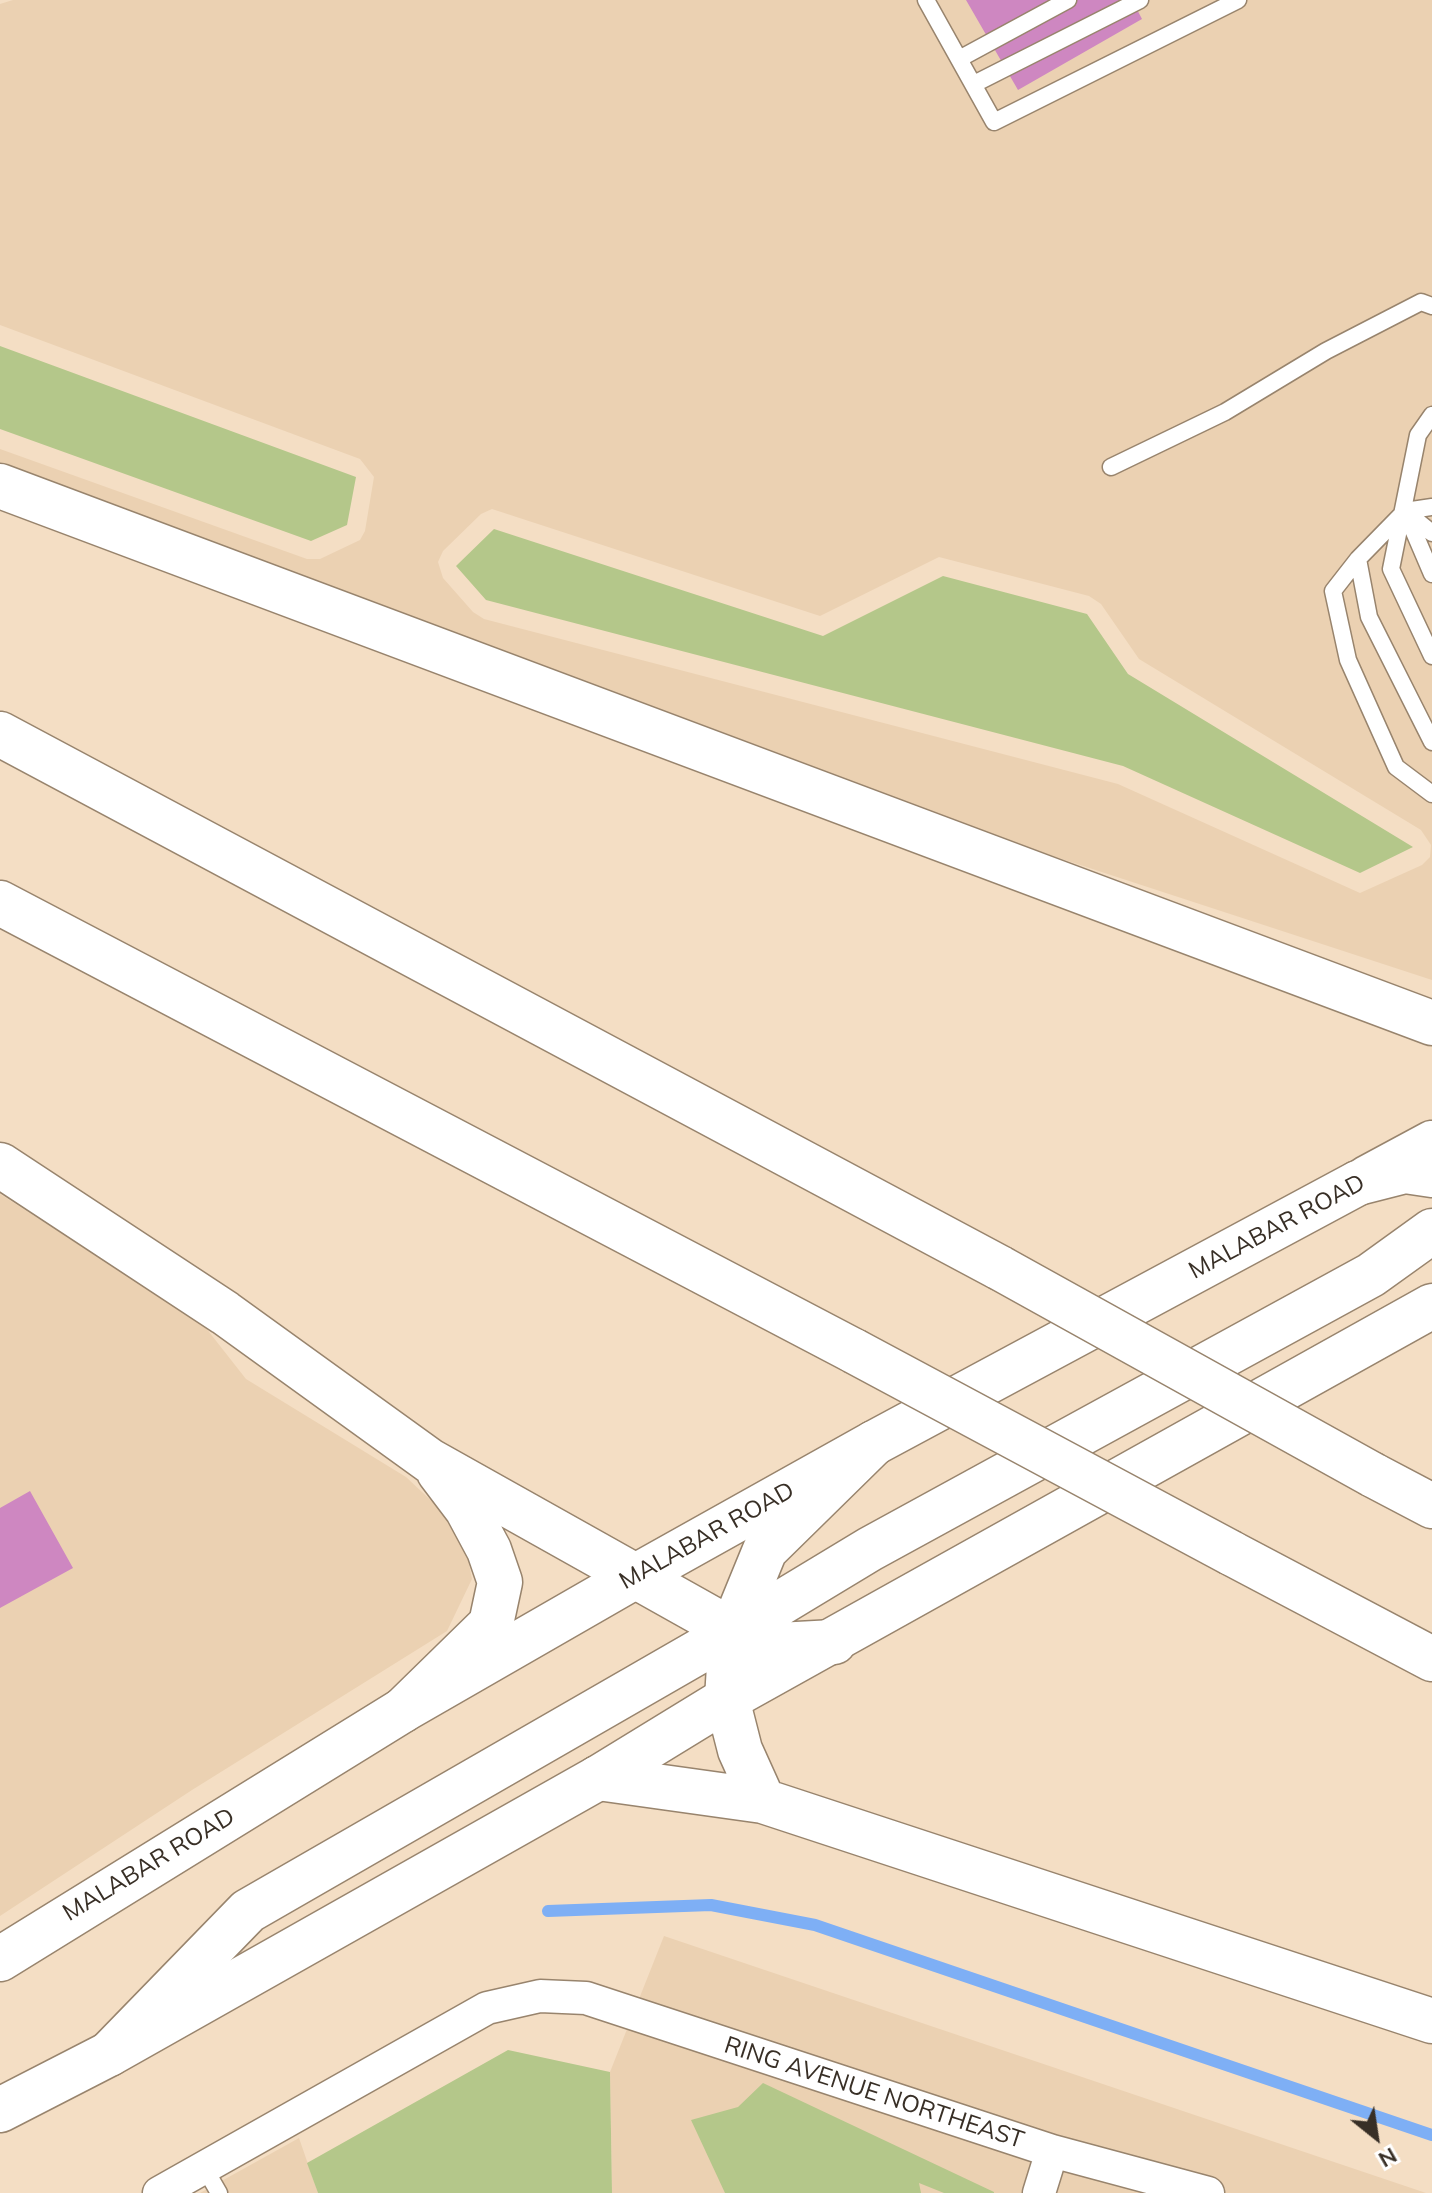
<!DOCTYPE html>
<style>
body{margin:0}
#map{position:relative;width:1432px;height:2193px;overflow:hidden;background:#f4dec4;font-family:Mulish,sans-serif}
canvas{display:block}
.north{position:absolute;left:1336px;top:2097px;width:80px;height:80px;-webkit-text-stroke:6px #fff;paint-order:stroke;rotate:150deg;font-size:22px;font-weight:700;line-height:32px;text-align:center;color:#382f26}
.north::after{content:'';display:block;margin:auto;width:28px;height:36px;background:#382f26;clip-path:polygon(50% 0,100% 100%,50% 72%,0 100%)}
</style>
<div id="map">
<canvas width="1432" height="2193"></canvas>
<div class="north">N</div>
</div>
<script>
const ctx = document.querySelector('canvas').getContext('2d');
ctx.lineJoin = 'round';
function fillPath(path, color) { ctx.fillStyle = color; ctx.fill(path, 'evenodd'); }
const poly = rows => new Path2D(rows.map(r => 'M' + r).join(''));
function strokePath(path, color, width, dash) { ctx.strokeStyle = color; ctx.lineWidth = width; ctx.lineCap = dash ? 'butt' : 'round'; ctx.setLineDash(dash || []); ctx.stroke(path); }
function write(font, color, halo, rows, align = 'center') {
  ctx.font = font + ' Mulish,sans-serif'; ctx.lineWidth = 6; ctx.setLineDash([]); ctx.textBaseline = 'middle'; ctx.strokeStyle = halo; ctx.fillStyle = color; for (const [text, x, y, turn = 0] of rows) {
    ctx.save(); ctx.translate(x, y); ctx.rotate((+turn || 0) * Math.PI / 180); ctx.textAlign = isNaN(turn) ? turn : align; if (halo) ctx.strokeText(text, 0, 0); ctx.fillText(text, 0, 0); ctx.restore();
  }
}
fillPath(poly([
 [13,0,1432,0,1432,980,1016,844,0,463,0,449,307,559,320,559,360,540,365,531,374,477,360,459,0,325,0,4],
 [492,509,820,616,939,557,1089,596,1101,604,1139,659,1421,830,1431,845,1430,857,1422,865,1360,893,1118,784,484,619,473,612,443,578,438,562,443,551,481,514],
 [0,1194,202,1323,246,1379,406,1477,439,1508,465,1544,472,1579,447,1631,192,1790,0,1916],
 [664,1936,1426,2193,612,2193,610,2072],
 [299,2138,318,2193,200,2193]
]), '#ebd1b2');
fillPath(poly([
 [0,346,356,477,347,525,311,541,0,429],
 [494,529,823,636,943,576,1087,614,1128,674,1413,847,1360,873,1123,766,486,600,456,566],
 [508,2050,610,2072,612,2193,318,2193,307,2163],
 [763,2083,994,2192,994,2193,944,2193,919,2183,921,2193,725,2193,691,2120,738,2107]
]), '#b4c78a');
strokePath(poly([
 [548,1911,711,1905,815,1925,1432,2135]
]), '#7eaff5', 12);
fillPath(poly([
 [966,0,1132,0,1142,19,1018,90],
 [30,1491,73,1568,0,1608,0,1508]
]), '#ce87c1');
const service = poly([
 [926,0,994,122,1238,0],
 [959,59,1068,0],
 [974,84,1140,0],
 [1432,415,1418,435,1391,569,1432,656],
 [1111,467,1225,412,1326,351,1421,302,1432,306],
 [1432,507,1405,511,1358,559,1369,617,1432,742],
 [1405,511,1432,574],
 [1406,512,1432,533],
 [1358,559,1333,591,1348,660,1396,767,1432,794],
 [204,2167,219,2193]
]);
const minor = poly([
 [159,2193,487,2008,540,1996,586,1998,1052,2151,1208,2193],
 [1039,2193,1052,2151]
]);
const secondary = poly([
 [1367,1178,1432,1143],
 [598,1778,727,1699,1432,1306]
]);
const primary = poly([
 [0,1959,403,1710,636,1576,874,1443,1358,1183],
 [0,2110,109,2054,598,1778]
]);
const motorway = poly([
 [0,486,1432,1023],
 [0,734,1000,1268],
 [0,903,854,1351],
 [0,1165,225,1313,430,1461,760,1646,834,1642],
 [1358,1183,1405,1171,1432,1175],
 [1373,1475,1432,1506],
 [1231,1553,1432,1659],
 [403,1710,491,1624,500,1582,489,1550,467,1509,439,1472],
 [598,1778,763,1801,1432,2021],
 [763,1801,740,1750,727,1699,731,1633,765,1550,874,1443],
 [109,2054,248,1911,731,1633,870,1549,1371,1275,1432,1231]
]);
strokePath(service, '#98846d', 19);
strokePath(minor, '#98846d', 35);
strokePath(secondary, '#98846d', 47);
strokePath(primary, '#98846d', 47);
strokePath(motorway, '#98846d', 47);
strokePath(service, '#fff', 16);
strokePath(minor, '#fff', 32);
strokePath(secondary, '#fff', 44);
strokePath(primary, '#fff', 44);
strokePath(motorway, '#fff', 44);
const motorwayBridge = poly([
 [1000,1268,1373,1475],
 [854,1351,1231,1553]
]);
strokePath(motorwayBridge, '#98846d', 47, []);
strokePath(motorwayBridge, '#fff', 44);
write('24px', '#382f26', '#fff', [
 ["MALABAR ROAD",1277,1227,-28],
 ["MALABAR ROAD",707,1536,-29],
 ["MALABAR ROAD",149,1865,-31],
 ["RING AVENUE NORTHEAST",874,2093,18]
]);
</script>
